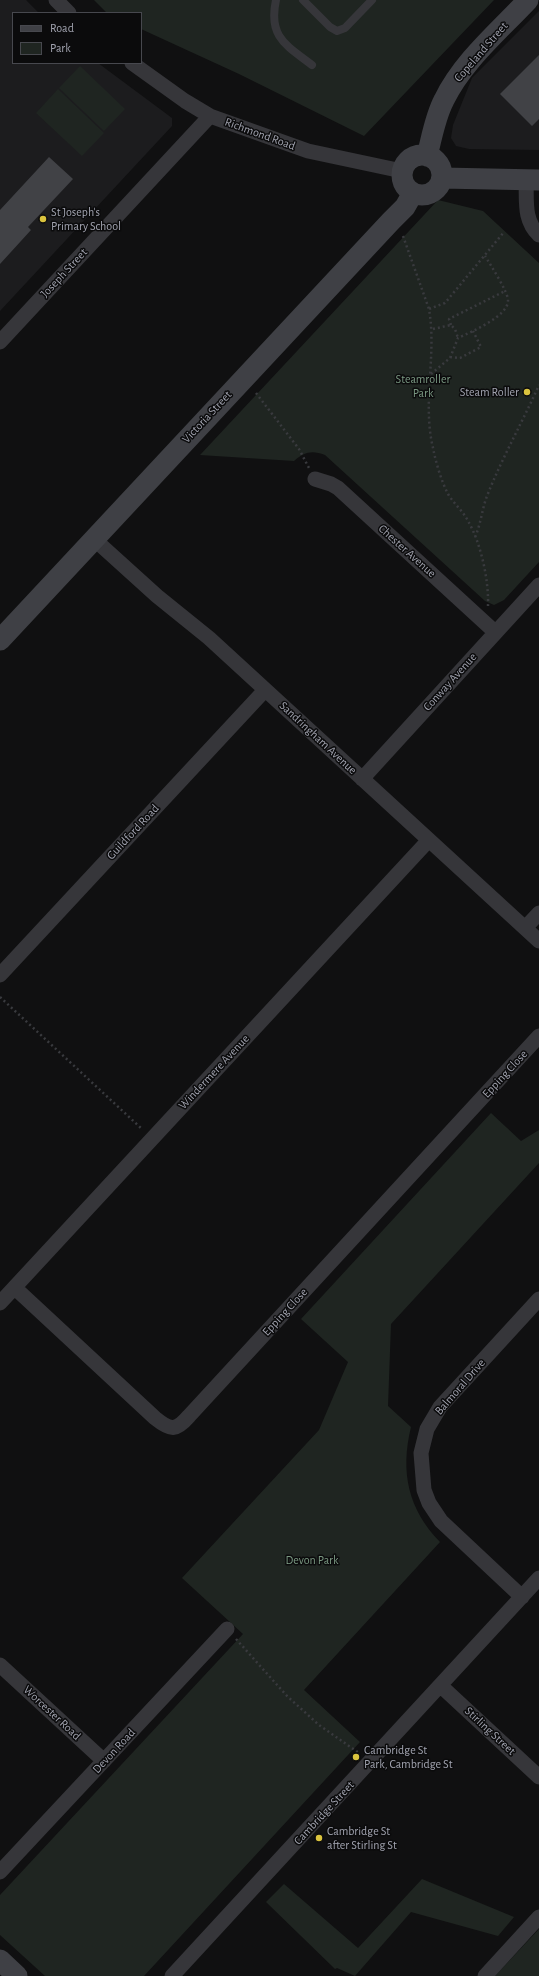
<!DOCTYPE html>
<style>
body{margin:0}
#map{position:relative;width:539px;height:1976px;overflow:hidden;background:#101011;font-family:"Alegreya Sans",sans-serif}
canvas{display:block}
.legend{position:absolute;left:12px;top:12px;width:130px;height:52px;box-sizing:border-box;background:#0b0b0c;border:1px solid #47484e;margin:0;padding:5px 7px;list-style:none;font-size:12px;color:#a2a4b0}
.legend li{display:flex;align-items:center;gap:8px;height:20px}
.legend b{width:20px;border:1px solid #47484e}
</style>
<div id="map">
<canvas width="539" height="1976"></canvas>
<ul class="legend">
<li><b style="height:5px;background:#3f4045"></b>Road</li>
<li><b style="height:11px;background:#1f2521"></b>Park</li>
</ul>
</div>
<script>
const ctx = document.querySelector('canvas').getContext('2d');
ctx.lineJoin = 'round';
function fill(path, color) {
  ctx.fillStyle = color;
  ctx.fill(path, 'evenodd');
}
function stroke(path, color, width, dash) {
  ctx.strokeStyle = color;
  ctx.lineWidth = width;
  ctx.lineCap = dash ? 'butt' : 'round';
  ctx.setLineDash(dash || []);
  ctx.stroke(path);
}
function drawText(font, color, halo, rows, align = 'center') {
  ctx.font = font + ' "Alegreya Sans",sans-serif';
  ctx.lineWidth = 3;
  ctx.setLineDash([]);
  ctx.textBaseline = 'middle';
  ctx.strokeStyle = halo;
  ctx.fillStyle = color;
  for (const [text, x, y, turn = 0] of rows) {
    ctx.save();
    ctx.translate(x, y);
    ctx.rotate((+turn || 0) * Math.PI / 180);
    ctx.textAlign = isNaN(turn) ? turn : align;
    if (halo) ctx.strokeText(text, 0, 0);
    ctx.fillText(text, 0, 0);
    ctx.restore();
  }
}
fill(new Path2D(`
 M0 0H26L39 13H13V63H98L172 118V126L0 311Z
 M539 11V150L469 149 456 146 451 138 453 125 472 78Z`), '#1c1c1e');
fill(new Path2D(`
 M94 0H494L364 136 239 74 141 29V13H107Z
 M80 66 125 109 104 131 59 88Z
 M58 89 104 133 82 156 36 113Z
 M438 200 483 211 539 263V562L504 600 494 605 485 601 325 455C312 450 304 452 294 461L200 455Z
 M491 1113 521 1141 539 1130V1163L391 1324 388 1406 411 1427C400 1472 408 1509 440 1542L304 1690 360 1742 144 1976H45L0 1935V1895L243 1634 182 1578 319 1430 348 1362 301 1319Z
 M422 1879 514 1917 498 1936 411 1912 355 1976 337 1968 335 1969 266 1902 284 1884 358 1948Z
 M539 1929V1976H495Z`), '#1f2521');
fill(new Path2D(`
 M539 55V119L532 126 500 94Z
 M49 157 73 179 28 227 31 230 0 264V210Z`), '#414246');
stroke(new Path2D(`
 M403 236 429 309
 M451 325 449 319 505 291
 M433 329 451 325 455 329 458 338
 M450 357 460 358 481 347 473 331
 M431 374 450 358 458 338C471 332 509 316 508 300 508 292 490 264 485 256
 M256 393 299 449 309 468
 M475 537C481 524 482 509 487 496 502 458 522 423 539 385
 M488 606C489 581 481 543 468 521 463 511 454 504 448 494 441 480 436 463 433 448 422 402 437 355 429 309L445 303 504 232
 M0 997 142 1129
 M236 1639 287 1696 319 1725 359 1753`), '#393a3e', 2.5, [2, 3]);
stroke(new Path2D(`
 M276 0C268 37 286 45 312 65
 M303 0 330 27 337 31 345 28 372 0`), '#36363a', 8);
stroke(new Path2D(`
 M56 0 69 13
 M132 63 185 101 210 116 308 151 402 171
 M526 180C527 200 523 220 539 235
 M0 342 210 116
 M315 479 331 484 338 488 495 632
 M94 539 157 596 209 638 539 941
 M362 779 539 585
 M525 928 539 913
 M0 975 265 690
 M15 1288 155 1418C171 1431 176 1431 189 1416L539 1036
 M0 1303 428 841
 M522 1597 441 1521 429 1503 424 1490 421 1453 427 1429 440 1407 539 1299
 M0 1665 104 1761
 M441 1686 539 1777
 M0 1872 227 1629
 M172 1976 539 1578
 M485 1976 539 1917`), '#36363a', 15);
stroke(new Path2D(`
 M402 175a20 20 0 1 1 40 0a20 20 0 1 1-40 0Z
 M427 156C432 137 435 117 444 100 463 61 499 31 528 0
 M442 178 539 180
 M0 640 391 221 405 207 413 193
 M0 1960 17 1976`), '#3f4045', 21);
for (const [x, y, r, color] of [
 [43,219,4,"#dbc43e"],
 [527,392,4,"#dbc43e"],
 [356,1757,4,"#dbc43e"],
 [319,1838,4,"#dbc43e"]
]) {
  const dot = new Path2D();
  dot.arc(x, y, r, 0, 2 * Math.PI);
  ctx.fillStyle = color;
  ctx.fill(dot);
  stroke(dot, '#0b0b0c', 1.5);
}
drawText('12px', '#a2a4b0', '#0b0b0c', [
 ["Copeland Street",481,52,-49],
 ["Richmond Road",260,134,20],
 ["Joseph Street",64,273,-47],
 ["Victoria Street",207,417,-47],
 ["Chester Avenue",407,551,42],
 ["Conway Avenue",450,682,-48],
 ["Sandringham Avenue",318,738,43],
 ["Guildford Road",133,832,-47],
 ["Windermere Avenue",214,1072,-47],
 ["Epping Close",505,1074,-47],
 ["Epping Close",285,1312,-47],
 ["Balmoral Drive",460,1387,-49],
 ["Worcester Road",52,1713,43],
 ["Stirling Street",490,1731,43],
 ["Devon Road",114,1751,-47],
 ["Cambridge Street",324,1813,-47]
]);
drawText('12px', '#a2a4b0', '#0b0b0c', [
 ["St Joseph's",51,212],
 ["Primary School",51,226],
 ["Steam Roller",519,392,"right"],
 ["Cambridge St",364,1750],
 ["Park, Cambridge St",364,1764],
 ["Cambridge St",327,1831],
 ["after Stirling St",327,1845]
], 'left');
drawText('12px', '#7b9983', '#0b0b0c', [
 ["Steamroller",423,379],
 ["Park",423,393],
 ["Devon Park",312,1560]
]);
</script>
